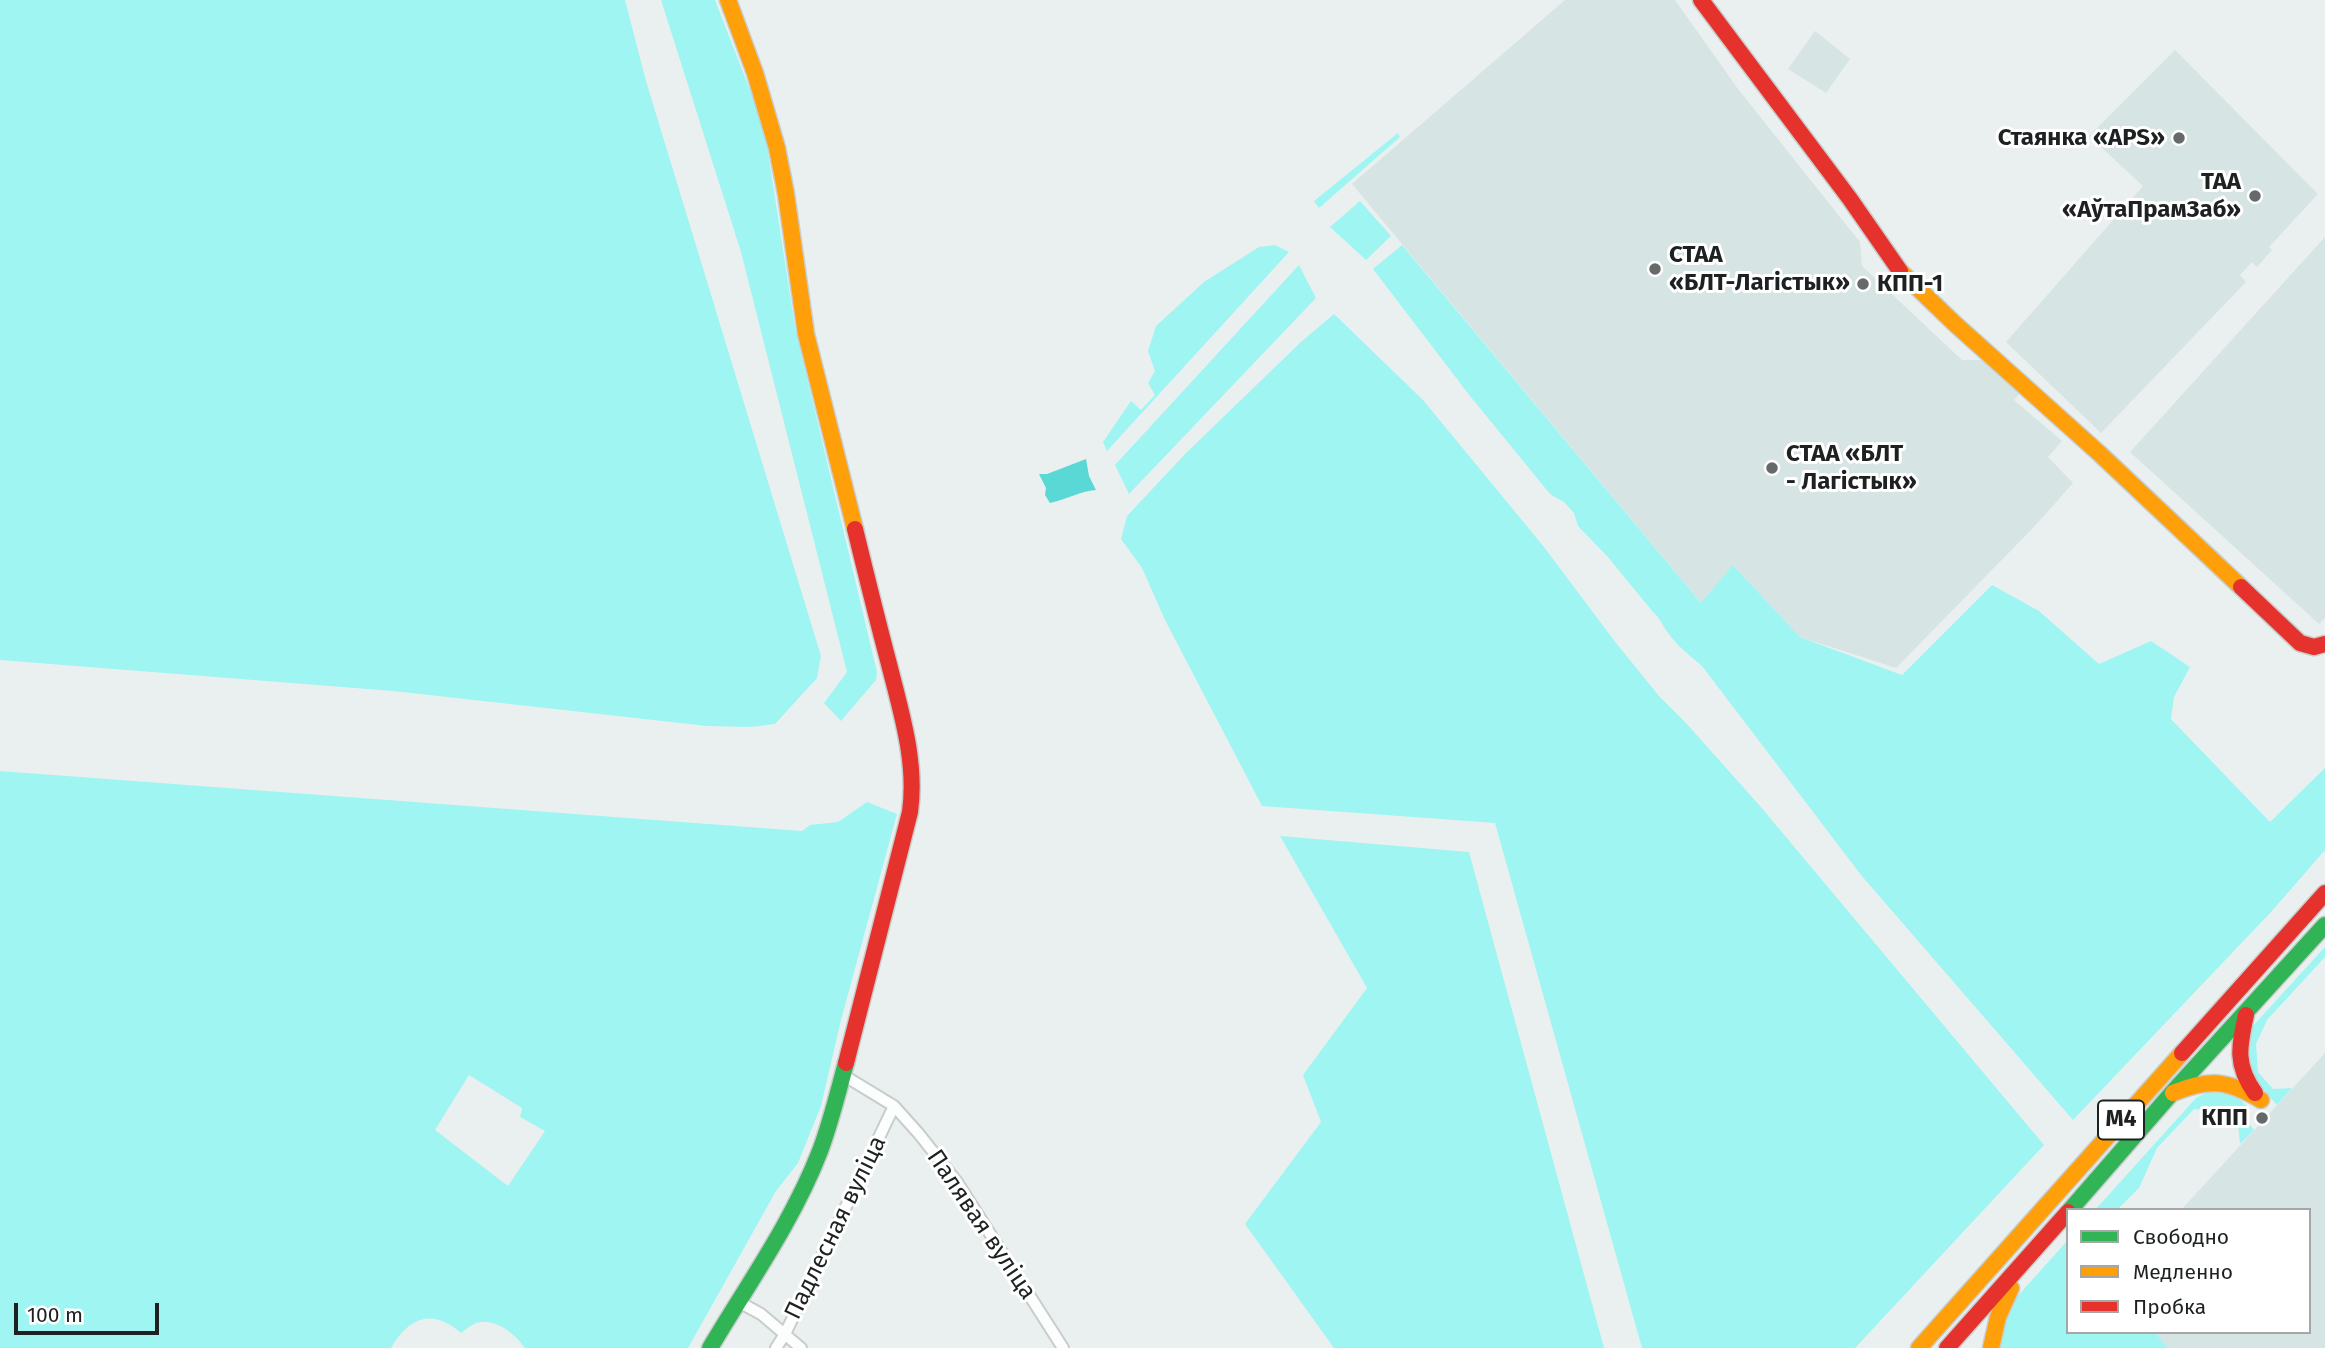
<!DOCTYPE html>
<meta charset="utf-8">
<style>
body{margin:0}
#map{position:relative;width:2325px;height:1348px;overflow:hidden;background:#eaf0f0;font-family:"Fira Sans",sans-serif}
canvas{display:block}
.legend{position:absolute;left:2066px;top:1208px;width:245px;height:126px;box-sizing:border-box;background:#fff;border:2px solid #a5a6a6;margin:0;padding:9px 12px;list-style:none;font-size:21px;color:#1e2121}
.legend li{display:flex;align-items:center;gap:14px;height:35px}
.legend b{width:35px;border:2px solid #a5a6a6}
.scale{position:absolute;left:14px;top:1303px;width:145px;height:32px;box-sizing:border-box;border:4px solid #1e2121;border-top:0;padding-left:9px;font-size:21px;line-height:24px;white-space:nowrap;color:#1e2121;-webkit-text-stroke:5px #fff;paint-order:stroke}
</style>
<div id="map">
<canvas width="2325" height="1348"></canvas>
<ul class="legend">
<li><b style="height:9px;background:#30b455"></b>Свободно</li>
<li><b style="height:9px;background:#ff9f0a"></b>Медленно</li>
<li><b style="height:9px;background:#e5322d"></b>Пробка</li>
</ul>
<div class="scale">100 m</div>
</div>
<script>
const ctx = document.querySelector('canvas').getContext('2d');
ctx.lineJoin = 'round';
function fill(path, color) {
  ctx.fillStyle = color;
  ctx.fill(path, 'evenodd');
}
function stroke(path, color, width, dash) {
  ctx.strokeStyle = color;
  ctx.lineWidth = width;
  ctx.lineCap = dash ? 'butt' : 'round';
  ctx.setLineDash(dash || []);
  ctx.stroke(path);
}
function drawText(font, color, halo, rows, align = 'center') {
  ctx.font = font + ' "Fira Sans",sans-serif';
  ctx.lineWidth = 6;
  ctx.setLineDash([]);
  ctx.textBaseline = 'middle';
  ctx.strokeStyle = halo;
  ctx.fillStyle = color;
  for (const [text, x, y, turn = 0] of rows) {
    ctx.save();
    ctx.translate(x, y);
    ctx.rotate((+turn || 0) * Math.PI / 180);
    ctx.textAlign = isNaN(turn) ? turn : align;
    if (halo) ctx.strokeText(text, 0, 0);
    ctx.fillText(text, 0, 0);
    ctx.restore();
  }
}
fill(new Path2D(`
 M1565 0H1675L1738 89 1860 242 1862 266 1962 360H1989L2022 391 2014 400 2062 441 2048 457 2073 483 2034 527 1896 668 1800 637 1733 565 1702 604 1352 184Z
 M1815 31 1850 59 1826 93 1788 69Z
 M2175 50 2318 194 2269 247 2272 250 2257 267 2252 262 2240 275 2246 282 2101 433 2006 342 2143 186 2089 136Z
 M2325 237V618L2319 624 2130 452Z
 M2325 1053V1348H2168L2155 1332H2309V1210H2181Z`), '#d7e4e4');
fill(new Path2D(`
 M0 0H625L646 81 821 656 817 678 775 724 751 727 707 726 393 691 0 660Z
 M661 0H715L764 126 795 327 877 672 876 680 841 721 824 703 847 672 741 252Z
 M1398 133 1400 137 1319 208 1314 201Z
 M1360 201 1391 236 1366 260 1330 227Z
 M1275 245 1289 252 1107 451 1103 442 1131 401 1141 410 1155 395 1148 383 1155 371 1148 351 1156 326 1204 282 1259 247Z
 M1402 245 1701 603 1733 565 1800 637 1902 675 1992 585 2039 611 2099 664 2151 641 2190 667 2174 697 2171 719 2270 822 2325 768V850L2271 912 2073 1120 1861 875 1702 666C1689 655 1675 644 1666 630 1661 623 1660 618 1653 612L1607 556 1578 526 1574 513 1564 502 1550 494 1470 396 1373 269Z
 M1299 265 1316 298 1129 494 1115 465Z
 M1334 314 1423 400 1544 547 1616 643 1659 696 1686 723 1760 806 2044 1145 1855 1348H1642L1495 823 1262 806 1165 620 1142 568 1121 539 1127 516 1187 452 1301 342Z
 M0 771 802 831 810 825 838 822 867 802 897 814 841 1020 821 1106 798 1163 776 1191 688 1348H525C515 1334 495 1317 476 1323 471 1325 465 1330 461 1333 432 1308 409 1317 391 1348H0ZM469 1075 522 1108 520 1117 545 1131 508 1186 435 1130Z
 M1280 836 1469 852 1604 1348H1334L1245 1224 1321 1122 1303 1075 1367 988Z
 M2325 947V957L2267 1020 2256 1044 2258 1072 2273 1089 2292 1088 2277 1105 2249 1073 2251 1028Z
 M2208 1092 2235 1095 2248 1107 2242 1115 2254 1130 2240 1144 2237 1115 2223 1111 2194 1109 2157 1148 2139 1188 2117 1210H2095L2196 1098Z
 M2068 1240V1332H2155L2168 1348H1996L2015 1299Z`), '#9ff5f2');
fill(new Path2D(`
 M1086 459 1089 476 1096 490C1080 491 1066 500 1050 503L1045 495 1046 488 1039 474H1047Z`), '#5ad8d5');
const street = new Path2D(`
 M843 1075 894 1106 919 1134 957 1182 1063 1348
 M737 1301 761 1314 801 1348
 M776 1348 785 1334 894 1106`);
const fast = new Path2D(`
 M2070 1210 2171 1094 2325 925
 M710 1348C748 1284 793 1221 820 1151 831 1122 838 1092 846 1063`);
const slow = new Path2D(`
 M728 0 755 73 777 148 786 194 806 334 855 529
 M1900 271 1954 323 2100 454 2241 587
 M2173 1093C2209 1078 2227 1080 2261 1100
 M1919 1348 2182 1053
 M1991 1348 1998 1317 2011 1288`);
const jam = new Path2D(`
 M1701 0 1850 199 1900 271
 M2241 587 2300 643 2314 647 2325 644
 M2246 1015C2239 1047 2235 1065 2255 1093
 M2182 1053 2325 893
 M846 1063 910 812C917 762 901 712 889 664 877 619 866 574 855 529
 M1947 1348 2068 1212`);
stroke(street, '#c8cdcc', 14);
stroke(fast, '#c8cdcc', 19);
stroke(slow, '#c8cdcc', 19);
stroke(jam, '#c8cdcc', 19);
stroke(street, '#fcfdfd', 10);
stroke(fast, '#30b455', 16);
stroke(slow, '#ff9f0a', 16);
stroke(jam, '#e5322d', 16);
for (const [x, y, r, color] of [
 [2179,138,7,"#656969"],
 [2255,196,7,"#656969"],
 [1655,269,7,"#656969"],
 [1863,284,7,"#656969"],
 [1772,468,7,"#656969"],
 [2262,1118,7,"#656969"]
]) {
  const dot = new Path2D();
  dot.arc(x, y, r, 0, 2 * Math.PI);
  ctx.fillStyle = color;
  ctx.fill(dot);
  stroke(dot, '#fff', 2.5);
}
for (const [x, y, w] of [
 [2121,1120,46]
]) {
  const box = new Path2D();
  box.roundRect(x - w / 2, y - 19.5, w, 39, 5);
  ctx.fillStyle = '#fff';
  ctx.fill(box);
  stroke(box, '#1e2121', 2);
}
drawText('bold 23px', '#1e2121', null, [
 ["М4",2121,1120]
]);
drawText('bold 24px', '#1e2121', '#fff', [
 ["Стаянка «APS»",2165,138],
 ["ТАА",2241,182],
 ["«АўтаПрамЗаб»",2241,210],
 ["СТАА",1669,255,"left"],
 ["«БЛТ-Лагістык»",1669,283,"left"],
 ["КПП-1",1877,284,"left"],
 ["СТАА «БЛТ",1786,454,"left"],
 ["- Лагістык»",1786,482,"left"],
 ["КПП",2248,1118]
], 'right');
drawText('24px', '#1e2121', '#fff', [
 ["Палявая вуліца",981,1225,56],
 ["Падлесная вуліца",836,1228,-64]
]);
</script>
